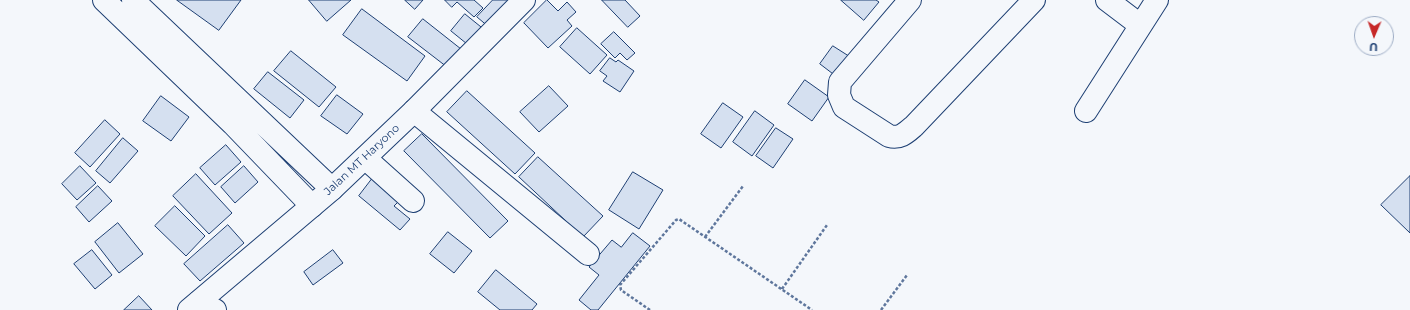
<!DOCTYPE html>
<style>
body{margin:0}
#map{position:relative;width:1410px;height:310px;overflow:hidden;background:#f4f7fb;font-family:Montserrat,sans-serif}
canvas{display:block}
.north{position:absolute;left:1354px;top:16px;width:40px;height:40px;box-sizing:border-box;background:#f4f7fb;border:1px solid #9eadc5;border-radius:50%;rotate:182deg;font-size:11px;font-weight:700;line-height:16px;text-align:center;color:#1d3f73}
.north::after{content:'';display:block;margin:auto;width:14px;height:18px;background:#c62828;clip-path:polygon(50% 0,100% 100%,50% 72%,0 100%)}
</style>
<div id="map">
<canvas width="1410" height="310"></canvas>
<div class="north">U</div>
</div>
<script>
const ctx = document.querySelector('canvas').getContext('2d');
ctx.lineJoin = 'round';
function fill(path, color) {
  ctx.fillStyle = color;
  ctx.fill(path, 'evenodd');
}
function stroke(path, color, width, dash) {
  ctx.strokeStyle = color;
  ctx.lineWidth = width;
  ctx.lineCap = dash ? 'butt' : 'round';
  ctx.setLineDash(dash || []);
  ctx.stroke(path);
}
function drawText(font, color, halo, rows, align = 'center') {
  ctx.font = font + ' Montserrat,sans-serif';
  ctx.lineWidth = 3;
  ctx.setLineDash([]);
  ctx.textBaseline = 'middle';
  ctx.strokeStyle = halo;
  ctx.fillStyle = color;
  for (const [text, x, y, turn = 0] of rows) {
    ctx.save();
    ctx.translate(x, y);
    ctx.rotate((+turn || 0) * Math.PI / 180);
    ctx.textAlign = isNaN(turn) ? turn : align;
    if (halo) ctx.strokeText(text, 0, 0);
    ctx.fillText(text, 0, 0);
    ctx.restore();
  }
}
const building = new Path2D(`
 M177 0H241L219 30Z
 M309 0H351L327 21Z
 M405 0H423L415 9Z
 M445 0H474L483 8 474 17 457 2 452 7Z
 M493 0H515L490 28 477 17Z
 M547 0 558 11 567 2 576 12 567 20 572 26 548 48 524 23Z
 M602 0H625L640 16 628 27Z
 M841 0H876L879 2 864 20Z
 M362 9 425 56 407 81 343 35Z
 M465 14 486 31 472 48 451 31Z
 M423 19 461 49 447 67 408 37Z
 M577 28 607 55 590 74 560 47Z
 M614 32 635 53 627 60 620 53 615 58 601 44Z
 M833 46 855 60 841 80 820 64Z
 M291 51 336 87 319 107 274 71Z
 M610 58 616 62 618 60 634 71 620 92 603 81 607 76 600 71Z
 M268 72 304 100 290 118 254 89Z
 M805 80 829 97 812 121 788 104Z
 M549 86 568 106 539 132 520 112Z
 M467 91 535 153 515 174 447 112Z
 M337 95 363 114 347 134 321 116Z
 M161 96 189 117 171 141 143 121Z
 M723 103 743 117 721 148 701 134Z
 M755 111 774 125 752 156 733 142Z
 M105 120 120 134 90 167 75 153Z
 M776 128 793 139 773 168 756 156Z
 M422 134 508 221 490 238 404 151Z
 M123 138 138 151 110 183 96 171Z
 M226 145 241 162 215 185 200 168Z
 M538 157 603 216 583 237 519 177Z
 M80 166 96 183 77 200 62 184Z
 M244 166 258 182 235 203 221 187Z
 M633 172 663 190 639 229 609 210Z
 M196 174 232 213 209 234 173 196Z
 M1410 176V233L1381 205Z
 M372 179 399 201 394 206 410 219 400 230 359 196Z
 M98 186 112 201 89 222 76 207Z
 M175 206 205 236 186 256 155 226Z
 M118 223 143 254 119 273 95 242Z
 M228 225 244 243 200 281 184 264Z
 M448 232 472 251 454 273 430 254Z
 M633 233 650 246 598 310H591L579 300 599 275 589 267 612 240 621 247Z
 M92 250 112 275 95 289 74 264Z
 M333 250 343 263 313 285 304 272Z
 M496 270 537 304 532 310H500L478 292Z
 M139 296 152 310H124Z`);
fill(building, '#d5e0f0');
stroke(building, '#1d3f73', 1);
const minor = new Path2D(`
 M104 0 233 124 312 206
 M133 0 332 189
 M910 0 840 82 839 95 844 107 889 136C900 139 906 133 914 126L1034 0
 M1107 0 1140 25
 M414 111 588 254
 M1086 111 1157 0
 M365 158 413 201
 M199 302 215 310`);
const major = new Path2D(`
 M189 310 332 189 414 111 524 0`);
stroke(minor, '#1d3f73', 24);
stroke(major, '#1d3f73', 24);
stroke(new Path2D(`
 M705 237 743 186
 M782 289 827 225
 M650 310 621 290 620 285 676 220 679 219 812 310
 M881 310 907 275`), '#5e769c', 2.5, [3, 2]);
stroke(minor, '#f4f7fb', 22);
stroke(major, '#f4f7fb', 22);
drawText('11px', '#1d3f73', '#f4f7fb', [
 ["Jalan MT Haryono",362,160,-43]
]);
</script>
